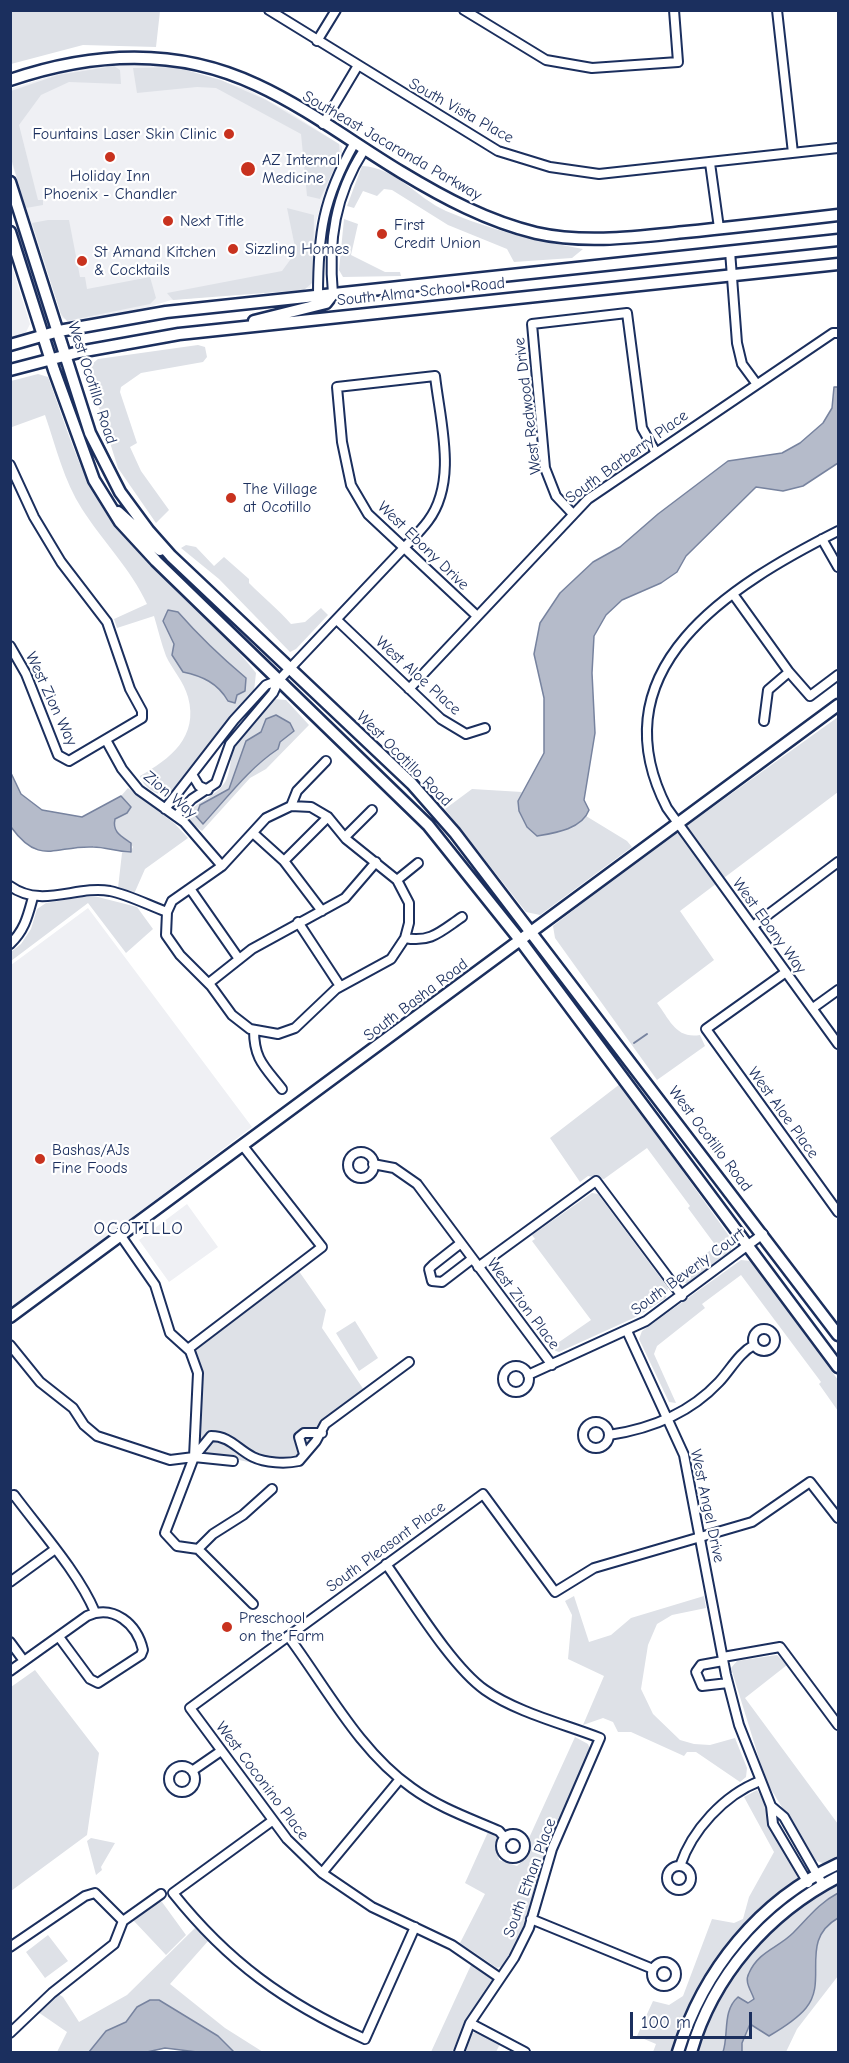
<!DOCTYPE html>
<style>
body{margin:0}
#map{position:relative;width:849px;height:2063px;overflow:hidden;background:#fff;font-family:"Comic Neue",sans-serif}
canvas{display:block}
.frame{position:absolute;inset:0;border:12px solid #1b2f5e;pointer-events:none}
.scale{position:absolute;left:630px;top:2012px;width:122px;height:27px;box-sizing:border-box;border:3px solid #1b2f5e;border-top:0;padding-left:8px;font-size:18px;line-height:21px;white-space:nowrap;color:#1b2f5e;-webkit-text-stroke:4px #fff;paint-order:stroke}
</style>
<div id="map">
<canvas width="849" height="2063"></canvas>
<div class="frame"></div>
<div class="scale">100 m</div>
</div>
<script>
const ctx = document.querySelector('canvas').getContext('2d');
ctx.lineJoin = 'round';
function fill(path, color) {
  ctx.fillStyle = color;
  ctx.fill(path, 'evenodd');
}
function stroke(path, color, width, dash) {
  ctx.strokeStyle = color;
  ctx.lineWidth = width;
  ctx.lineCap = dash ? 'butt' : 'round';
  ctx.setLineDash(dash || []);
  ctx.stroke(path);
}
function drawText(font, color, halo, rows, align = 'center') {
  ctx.font = font + ' "Comic Neue",sans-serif';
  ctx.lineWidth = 4.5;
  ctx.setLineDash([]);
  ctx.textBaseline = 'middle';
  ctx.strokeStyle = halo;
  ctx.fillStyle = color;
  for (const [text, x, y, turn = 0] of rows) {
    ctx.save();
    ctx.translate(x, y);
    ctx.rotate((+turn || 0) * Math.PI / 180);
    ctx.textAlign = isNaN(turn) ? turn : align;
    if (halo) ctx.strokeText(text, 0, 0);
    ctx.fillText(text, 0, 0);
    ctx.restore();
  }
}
fill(new Path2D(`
 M142 65 175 67 247 89 289 112 342 146V156L324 194 316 222 314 278 310 288 171 300 149 307 73 322 62 318 11 161 10 89 67 71 116 65Z
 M10 260 30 324 25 334 11 337Z
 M88 908 252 1127 11 1309V965Z
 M187 1204 218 1247 169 1282 139 1240Z`), '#eff0f4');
fill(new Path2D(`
 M10 11H160L156 47 83 45 11 64Z
 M114 66 120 70 121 84 69 82 41 95 19 125 38 200H43V205L26 208 11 158V91L58 75Z
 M175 67 221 80 266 100 339 144 340 156 320 199 307 196 301 134 216 88 197 87 137 93 133 68Z
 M362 166C395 167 417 198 446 211 493 231 533 240 583 249L572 258 514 262 507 249 448 225 392 190 384 189 377 196 363 191 354 208 347 206Z
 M287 208 314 215 313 282 304 290 173 300 167 293 282 271 296 252Z
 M344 219 358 224 351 255 385 272H400L401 276 343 277 339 270Z
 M48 220H69L80 277H85L87 289 150 277 156 298 150 304 67 321 61 314 32 223Z
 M198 345 205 347 207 357 203 362 141 373 121 387 120 392 137 443 130 447 141 471 169 510 156 523 118 468 88 373 92 364 98 359Z
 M38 374 48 377C66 425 80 478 111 520 153 576 213 617 256 673L254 691 195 762 172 797C158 795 145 790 140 776 170 759 199 737 188 697 184 682 172 669 166 656 161 643 158 629 154 616L117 628 114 619 147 604C131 569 103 542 82 509 64 481 56 447 45 415L12 427 11 430V381Z
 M186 545 196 547 214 566 224 557 249 579V583C263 597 278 609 291 624L305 622 321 608 328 615 296 649 290 652 219 579 181 548Z
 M274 699 286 700 309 725 266 769 250 778 202 831 190 822 189 812C199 800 221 794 227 778 231 768 230 757 235 747 244 729 261 714 274 699Z
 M838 717V792L680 911 714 960 657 1003C670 1020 676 1039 700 1035L705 1046 657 1080 555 938 553 926 621 873Z
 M128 788 175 824 188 838 145 869 134 894 118 888 122 853H130L133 847C127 835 111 836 115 819L127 813V802L121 796Z
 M472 789 522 792 518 801 550 834 573 826 586 816 627 841 632 847 540 915 526 912 445 809Z
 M83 897H98L137 907 153 929 126 953 88 903 11 961V952L21 944 31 929 37 909 46 903Z
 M620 1084 732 1240 731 1251 688 1283H681L675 1277 716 1246 688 1208 690 1206 647 1148 604 1179 588 1176 580 1182 550 1138Z
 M592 1193 598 1194 668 1288 666 1298 638 1316 559 1352 549 1349 591 1320 532 1241 535 1239 532 1235Z
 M741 1260 751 1261 838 1380V1411L819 1384 821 1382 741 1275 702 1304 705 1308 657 1346 654 1354 676 1403 669 1402 639 1339 642 1331Z
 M296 1267 326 1310 322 1328 366 1393 325 1424 299 1461 268 1466 234 1459 193 1456 198 1373 188 1349Z
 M355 1321 378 1358 359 1371 336 1333Z
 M574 1596 589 1642 611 1635 631 1618 704 1596 706 1608 672 1615 657 1624 648 1645 641 1689 653 1714 680 1740 694 1744 710 1745 735 1738 747 1768 746 1777 740 1782 696 1752H687L684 1756 631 1732H618L613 1722 603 1718 583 1725 604 1676 568 1659 572 1615 565 1601Z
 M777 1655 787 1665 745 1698 838 1824V1858L825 1864 814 1860 766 1781 731 1668 737 1661Z
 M35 1670 99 1753 87 1835 11 1891V1687Z
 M575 1737 588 1744 590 1749 541 1866 529 1915 503 1966 497 1968 460 1943 485 1894 465 1883 488 1832 496 1837 499 1860 517 1866C526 1858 533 1851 529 1838Z
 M757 1790 764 1801 771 1826 799 1874 797 1883 735 1938 674 2052H653L656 2044 637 2036 653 2001 669 2005 683 1996 712 1919 734 1923 743 1919 749 1897 774 1852 744 1797Z
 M91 1838 115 1843 101 1867 102 1870 96 1875 87 1841Z
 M838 1882V1976L797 2029 786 2052H696L718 1998 749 1954 775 1925 804 1903Z
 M157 1902H162L186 1935 166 1955 133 1920Z
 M196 1927 209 1940 170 1984 225 2028 263 2052H234L218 2036 159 2000 133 2013 126 2022 106 2031 89 2052H57L67 2032 38 2012 57 1993 63 1997 79 2022 127 1995Z
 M48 1935 68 1961 45 1978 26 1952Z
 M471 1965 494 1979 470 2014 452 2052H431Z
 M476 2032 500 2044 496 2052H465L470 2034Z`), '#dee1e7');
const water = new Path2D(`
 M834 387H838V463L803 486 783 491 756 487 686 556 677 572 661 583 622 600 606 615 594 636 592 673 595 733 584 800 589 810C582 829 555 833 537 836L527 827 519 811 518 801 544 753V698L534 654 540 623 560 593 593 562 620 547 658 514 728 461 782 453 800 443 823 423 832 408Z
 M168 610 178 612C199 636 221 657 246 678L245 691 237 695 235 703 228 701C218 683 202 676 183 672L172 655 174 644 163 621Z
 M276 715 290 723 294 731 280 742 278 749C248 769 227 798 203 824L196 816 200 805 229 789 246 741 261 732 266 719Z
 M10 771 21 794 42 810 82 817 121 796 131 807 127 813 115 819C112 832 121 836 131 843V852C118 852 106 847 93 847 56 845 40 867 11 827Z
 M838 1893V1918C798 1941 829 1981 806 2008 797 2019 781 2029 769 2036L750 2024 742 2043V2052H723C729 2034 722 2011 738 1997L748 2003 754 1999C751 1990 744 1982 749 1973 759 1951 778 1948 793 1933 808 1918 819 1903 838 1893Z
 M150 2000H159L218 2036 234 2052H197L165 2048 147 2052H89L106 2031 126 2022 137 2007Z`);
fill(water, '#b5bbca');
stroke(water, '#77839f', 1.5);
stroke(new Path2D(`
 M634 1043 647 1034`), '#77839f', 2);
const street = new Path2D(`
 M269 10 498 151 550 167 599 174 838 148
 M464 10 546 60 592 68 678 62 674 10
 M777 10 793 153
 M317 41 336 10
 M323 124 357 67
 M710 163 719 228
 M730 251 737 343 742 364 756 383
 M333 294C328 241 335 195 364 150
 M318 296C318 233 323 199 354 144
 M10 465 34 517 61 562 107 622 130 689 142 711V718L69 761 58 755 26 674 10 646
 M572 513 556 496 545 468 532 324 627 313 642 428 655 451
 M838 531C731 585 595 668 667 808L838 1044
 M822 539 838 567
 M733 594 789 672 810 696 838 675
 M338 621 441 719 466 734 485 728
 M409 689 588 499 833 333H838
 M764 721 768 690 789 672
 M106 740 122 769 139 790 184 822 222 866
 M193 776 199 786 208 790
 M291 806 311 807 328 817 346 839 397 880 409 903V923L405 938 391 959 336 989 295 1028 278 1034 250 1029 232 1015 211 986 180 955 166 935 167 912 172 901 222 866 266 818Z
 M291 806 297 791 326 761
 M165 809 234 720 266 685 279 680
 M176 816 192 799 216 783 230 744 273 693 279 680 400 552C409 542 420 532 428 521 458 481 440 421 435 376L337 387 342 442 351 485 368 514 477 616
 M253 833 284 861 322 911
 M345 837 372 810
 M284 861 328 817
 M397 880 418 863
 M10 886C42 909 76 885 110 891 129 895 148 905 167 912
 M191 890 239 959
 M298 922 340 986
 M753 926 838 862
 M405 938C431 943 441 931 462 917
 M10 944C25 930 28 915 33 897
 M786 972 706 1029 838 1212
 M209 983 252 949 345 898 376 862
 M813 1008 838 990
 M254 1030C254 1060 265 1067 282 1089
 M348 1165a13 13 0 1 1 26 0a13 13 0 1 1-26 0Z
 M373 1164 394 1168 417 1184 552 1365
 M121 1236 155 1285 170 1333 190 1351 198 1373 194 1457 165 1533 177 1546 198 1549 253 1604
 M461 1243 433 1265 429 1269 432 1281 442 1282 472 1259
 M478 1267 596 1181 682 1296
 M753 1340a11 11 0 1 1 22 0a11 11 0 1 1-22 0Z
 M627 1331 684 1455 726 1675 739 1725 771 1806 773 1824 808 1883
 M10 1345 40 1382 73 1408 84 1425 97 1436 170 1460 194 1457 233 1461
 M188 1349 322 1247 243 1146
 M503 1379a13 13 0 1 1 26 0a13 13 0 1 1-26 0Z
 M528 1375 646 1321 763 1234
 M583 1435a13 13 0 1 1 26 0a13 13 0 1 1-26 0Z
 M609 1435C650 1429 690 1413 719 1382 731 1369 739 1353 754 1345
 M304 1454 299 1437 304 1433H322
 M194 1457 211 1436C230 1436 237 1449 253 1457 265 1463 286 1464 299 1461L316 1441 325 1424 409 1362
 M10 1496 14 1495C40 1530 78 1572 95 1612
 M198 1549 213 1534 243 1515 272 1489
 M386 1564C411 1599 452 1667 485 1690 516 1712 564 1724 600 1738L552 1849 529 1928 514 1958 470 2023 459 2052
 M10 1582 54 1550
 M288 1636C326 1687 359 1751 412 1788 438 1807 469 1818 499 1831L505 1838
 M10 1642 24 1661
 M723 1657 780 1647 838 1725
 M723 1661 701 1665 696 1672 702 1686 728 1683
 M10 1671 87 1616C114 1604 137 1624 143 1650L141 1655 98 1683 90 1679 59 1637
 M169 1779a13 13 0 1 1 26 0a13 13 0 1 1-26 0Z
 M192 1771 221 1751
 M771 1806 784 1817 823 1885
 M272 1821 173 1893C228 1962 285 2003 365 2039L415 1927
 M501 1846a12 12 0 1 1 24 0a12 12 0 1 1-24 0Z
 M667 1878a12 12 0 1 1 24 0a12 12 0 1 1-24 0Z
 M680 1866C692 1830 724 1795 760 1781
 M322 1873 400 1779
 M531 1919 653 1969
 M123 1921 161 1894
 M10 1947 85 1896 95 1893 123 1921
 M652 1974a12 12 0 1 1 24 0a12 12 0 1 1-24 0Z
 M500 1978 452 1945 372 1907 322 1873 287 1839 190 1708 483 1494 555 1592 594 1568 752 1522 810 1482 838 1518
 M470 2023 525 2052
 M10 2033 52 1993 114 1944 123 1921`);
const secondary = new Path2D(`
 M10 80C92 52 177 47 257 85 307 108 353 143 401 172 444 198 487 221 536 233 585 244 636 237 685 232 736 227 787 221 838 215
 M10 182 90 433 120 492 148 530 171 556 412 784 455 833 838 1335
 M10 232 54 370 94 480 120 522 156 561 428 825 520 940 838 1367
 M254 321 326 303 333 294
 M10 345 59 331 166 312 838 240
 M10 370 79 352 179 334 838 264
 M118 512 160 550
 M10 1317 838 705
 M678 2052C703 1970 760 1900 838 1864
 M691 2052C713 1976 768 1913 838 1877`);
stroke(street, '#1b2f5e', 12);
stroke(secondary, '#1b2f5e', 15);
stroke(street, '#fff', 8);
stroke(secondary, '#fff', 10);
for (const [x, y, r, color] of [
 [229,134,6,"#c8321e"],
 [110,157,6,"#c8321e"],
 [248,169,8,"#c8321e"],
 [168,221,6,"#c8321e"],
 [382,234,6,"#c8321e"],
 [233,249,6,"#c8321e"],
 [82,261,6,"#c8321e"],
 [231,498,6,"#c8321e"],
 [40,1159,6,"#c8321e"],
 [227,1627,6,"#c8321e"]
]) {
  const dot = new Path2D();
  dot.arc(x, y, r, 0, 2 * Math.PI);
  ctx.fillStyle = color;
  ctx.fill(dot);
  stroke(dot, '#fff', 2);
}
drawText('16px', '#1b2f5e', '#fff', [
 ["South Vista Place",461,111,29],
 ["Southeast Jacaranda Parkway",392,146,30],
 ["South Alma School Road",421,292,-6],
 ["West Ocotillo Road",92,383,72],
 ["West Redwood Drive",528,406,-97],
 ["South Barberry Place",627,457,-36],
 ["West Ebony Drive",423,546,44],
 ["West Aloe Place",418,676,42],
 ["West Zion Way",51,699,65],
 ["West Ocotillo Road",404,759,45],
 ["Zion Way",170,795,40],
 ["West Ebony Way",769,926,54],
 ["South Basha Road",416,1000,-37],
 ["West Aloe Place",783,1113,54],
 ["West Ocotillo Road",710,1139,53],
 ["South Beverly Court",688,1272,-36],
 ["West Zion Place",523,1304,53],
 ["West Angel Drive",707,1506,78],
 ["South Pleasant Place",386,1547,-36],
 ["West Coconino Place",262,1781,53],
 ["South Ethan Place",530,1878,-70]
]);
drawText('16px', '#1b2f5e', '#fff', [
 ["Fountains Laser Skin Clinic",217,134,"right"],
 ["AZ Internal",262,160],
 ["Medicine",262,178],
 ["Holiday Inn",110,176,"center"],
 ["Phoenix - Chandler",110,194,"center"],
 ["Next Title",180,221],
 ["First",394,225],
 ["Credit Union",394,243],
 ["Sizzling Homes",245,249],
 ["St Amand Kitchen",94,252],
 ["& Cocktails",94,270],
 ["The Village",243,489],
 ["at Ocotillo",243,507],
 ["Bashas/AJs",52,1150],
 ["Fine Foods",52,1168],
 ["Preschool",239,1618],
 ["on the Farm",239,1636]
], 'left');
ctx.letterSpacing = '1.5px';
drawText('18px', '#1b2f5e', '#fff', [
 ["OCOTILLO",139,1229]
]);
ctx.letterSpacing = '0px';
</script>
